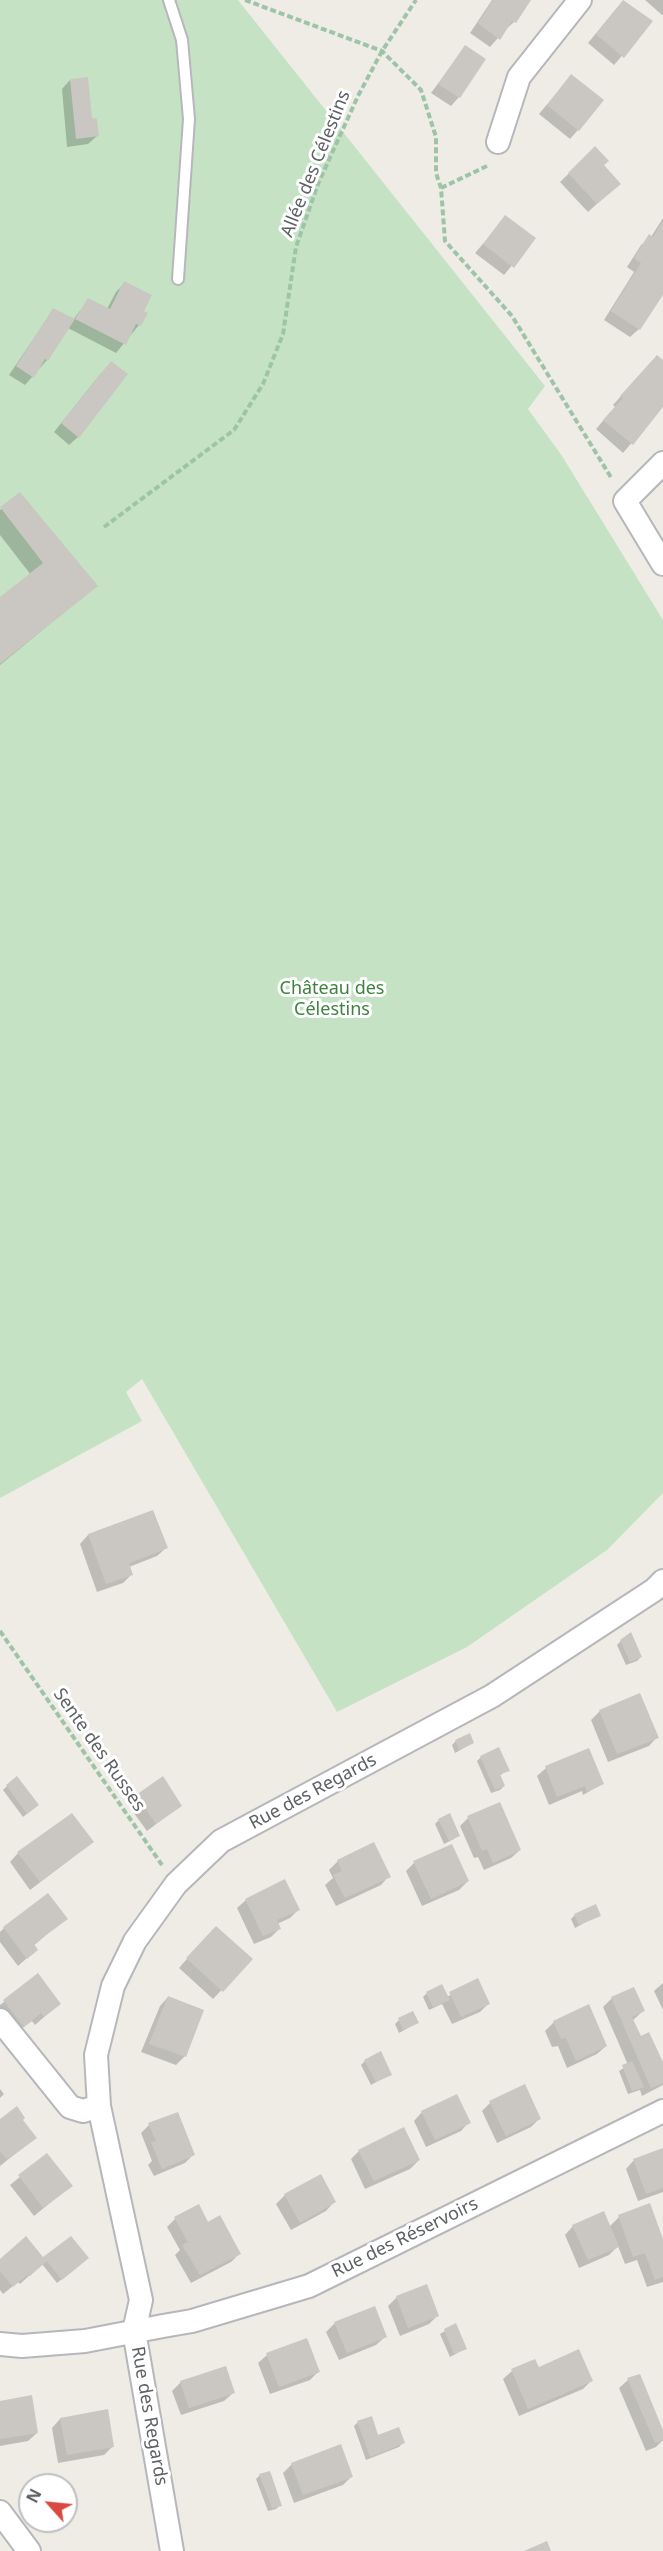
<!DOCTYPE html>
<meta charset="utf-8">
<style>
body{margin:0}
#map{position:relative;width:663px;height:2551px;overflow:hidden;background:#eeece5;font-family:"Noto Sans",sans-serif}
canvas{display:block}
.north{position:absolute;left:18px;top:2473px;width:60px;height:60px;box-sizing:border-box;background:#fff;border:2px solid #bec0c1;border-radius:50%;rotate:297deg;font-size:16px;font-weight:700;line-height:24px;text-align:center;color:#5d6164}
.north::after{content:'';display:block;margin:auto;width:21px;height:27px;background:#d94841;clip-path:polygon(50% 0,100% 100%,50% 72%,0 100%)}
</style>
<div id="map">
<canvas width="663" height="2551"></canvas>
<div class="north">N</div>
</div>
<script>
const ctx = document.querySelector('canvas').getContext('2d');
ctx.lineJoin = 'round';
function fill(path, color) {
  ctx.fillStyle = color;
  ctx.fill(path, 'evenodd');
}
function stroke(path, color, width, dash) {
  ctx.strokeStyle = color;
  ctx.lineWidth = width;
  ctx.lineCap = dash ? 'butt' : 'round';
  ctx.setLineDash(dash || []);
  ctx.stroke(path);
}
function drawText(font, color, halo, rows, align = 'center') {
  ctx.font = font + ' "Noto Sans",sans-serif';
  ctx.lineWidth = 6;
  ctx.setLineDash([]);
  ctx.textBaseline = 'middle';
  ctx.strokeStyle = halo;
  ctx.fillStyle = color;
  for (const [text, x, y, turn = 0] of rows) {
    ctx.save();
    ctx.translate(x, y);
    ctx.rotate((+turn || 0) * Math.PI / 180);
    ctx.textAlign = isNaN(turn) ? turn : align;
    if (halo) ctx.strokeText(text, 0, 0);
    ctx.fillText(text, 0, 0);
    ctx.restore();
  }
}
fill(new Path2D(`
 M0 0H238L545 386 528 409 562 456 663 620V1493L607 1550 467 1647 337 1712 142 1379 126 1392 142 1421 0 1498Z`), '#c5e3c4');
fill(new Path2D(`
 M492 0H529L514 22 505 30 490 47 470 33Z
 M645 0H663V14L662 15Z
 M616 9 651 22 614 65 588 43Z
 M465 47 459 97 451 106 431 93Z
 M571 76 578 130 570 139 539 114Z
 M70 80 97 136 88 144 67 147 62 89Z
 M595 148 610 192 588 212 560 182Z
 M506 217 534 239 504 275 475 253Z
 M663 218V292L639 329 630 337 604 320 634 272 627 267 641 245 651 237Z
 M125 283 142 312 139 325 116 353 68 328 47 360 25 385 9 375 53 310 73 320 88 300 107 309 116 292Z
 M663 362V406L623 453 596 429 615 407 613 405 649 365Z
 M102 372 78 437 69 445 54 432Z
 M20 494 96 586 0 665V599L31 575 0 535V510Z
 M152 1512 166 1548 157 1556 129 1567 132 1574 123 1583 97 1592 80 1544 88 1535Z
 M621 1641 641 1657 637 1661 626 1665 617 1645Z
 M600 1711 657 1737 649 1746 608 1762 591 1720Z
 M456 1741 473 1743 455 1753 452 1745Z
 M588 1750 602 1784 583 1795 582 1791 549 1805 537 1776 546 1768Z
 M481 1757 508 1770 499 1776 504 1786 500 1790 491 1793 477 1761Z
 M162 1778 180 1806 147 1831 128 1805Z
 M7 1786 33 1809 23 1817 3 1790Z
 M468 1818 520 1850 511 1858 484 1870 478 1857 474 1858 460 1826Z
 M439 1820 458 1835 454 1839 444 1844 435 1824Z
 M18 1853 72 1858 30 1890 10 1862Z
 M338 1861 389 1876 381 1885 336 1906 325 1885 333 1878 329 1870Z
 M414 1863 468 1881 459 1890 422 1906 406 1871Z
 M246 1900 299 1909 290 1918 277 1924 280 1928 271 1937 254 1944 237 1908Z
 M575 1915H599L575 1928 571 1919Z
 M4 1928 45 1936 33 1946 27 1958 18 1966 0 1942V1932Z
 M207 1936 251 1959 213 1999 179 1968Z
 M38 1976 59 2004 35 2025 32 2021 14 2034 0 2016V2005Z
 M477 1980 489 2003 480 2012 452 2024 442 2004 429 2010 423 1997 427 1993 447 1997Z
 M663 1983V2010L654 1991Z
 M168 1997 202 2011 184 2057 176 2065 141 2052 160 2006Z
 M612 1998 643 2011 632 2021 641 2038 663 2066V2085L642 2096 640 2090 628 2094 619 2071 628 2065 603 2007Z
 M399 2020 417 2023 399 2033 395 2024Z
 M554 2022 606 2046 597 2054 567 2068 558 2046 552 2047 545 2031Z
 M365 2061 391 2074 371 2085 361 2065Z
 M0 2089 4 2094 0 2098Z
 M490 2103 540 2118 531 2127 497 2143 482 2111Z
 M422 2112 469 2122 461 2131 426 2147 414 2121Z
 M21 2120 35 2138 0 2166V2121Z
 M149 2125 193 2155 185 2163 154 2176 148 2165 152 2161 141 2133Z
 M663 2150V2192L638 2201 626 2169 634 2160Z
 M359 2151 419 2160 410 2169 365 2189 351 2159Z
 M47 2155 71 2186 34 2216 10 2185Z
 M320 2176 334 2202 326 2211 291 2230 276 2204 285 2195Z
 M619 2217 663 2243V2282L647 2287 637 2260 625 2264 618 2246 609 2255 579 2268 565 2235 573 2226 609 2227Z
 M175 2219 207 2224 240 2253 231 2262 191 2283 175 2255 180 2250 167 2227Z
 M43 2259 83 2262 57 2283 42 2264 20 2284 18 2282 3 2294 0 2290V2261Z
 M397 2297 438 2315 429 2324 400 2336 388 2306Z
 M335 2323 385 2337 376 2345 339 2360 326 2332Z
 M455 2325 465 2349 450 2357 440 2334Z
 M267 2355 318 2372 310 2380 270 2394 258 2363Z
 M535 2361 538 2368 591 2381 583 2389 519 2416 503 2379 512 2371Z
 M640 2375 663 2434V2440L656 2447 646 2451 619 2388 628 2380Z
 M181 2382 233 2393 224 2401 181 2415 172 2391Z
 M0 2403 37 2433 28 2441 0 2446Z
 M60 2419 113 2446 104 2455 58 2463 52 2428Z
 M358 2422 377 2437 403 2443 399 2447 366 2460 354 2426Z
 M292 2464 351 2477 343 2485 294 2503 283 2473Z
 M260 2475 280 2505 276 2509 268 2511 256 2479Z`), '#0003');
fill(new Path2D(`
 M493 0H531L516 23 512 21 500 40 478 23Z
 M623 0 653 21 624 58 596 34Z
 M465 45 486 59 460 98 438 84Z
 M571 74 604 100 579 131 547 105Z
 M88 77 92 118 97 119 99 136 76 139 70 79Z
 M595 146 609 161 604 165 621 184 597 204 568 173Z
 M505 215 536 238 514 268 483 244Z
 M663 221V295L640 330 611 311 641 263 634 258 649 234 653 237Z
 M124 281 152 295 144 311 148 313 141 326 136 324 126 345 75 319 88 298 110 309Z
 M53 308 75 319 48 361 45 359 34 378 16 366Z
 M657 355 663 360V407L633 445 603 420 623 398 620 396Z
 M111 361 128 374 79 438 61 423Z
 M20 492 98 586 0 664V597L43 563 0 507Z
 M153 1510 168 1548 129 1563 133 1575 106 1584 88 1534Z
 M631 1632 642 1657 630 1662 620 1640Z
 M640 1693 659 1738 617 1754 599 1710Z
 M470 1733 474 1743 459 1750 455 1740Z
 M499 1747 510 1771 500 1774 505 1786 495 1790 480 1756Z
 M589 1748 604 1784 587 1792 585 1786 557 1797 545 1766Z
 M17 1776 39 1805 27 1814 6 1785Z
 M163 1776 182 1806 156 1824 136 1795Z
 M500 1802 521 1850 493 1863 487 1849 482 1851 467 1816Z
 M72 1813 94 1842 40 1882 17 1852Z
 M450 1813 460 1836 449 1841 438 1819Z
 M374 1842 391 1877 345 1898 333 1875 342 1871 337 1860Z
 M452 1844 469 1881 431 1899 413 1861Z
 M285 1879 300 1910 277 1920 281 1929 263 1936 245 1899Z
 M48 1893 68 1919 34 1944 38 1950 27 1959 3 1927Z
 M596 1904 601 1916 579 1925 574 1914Z
 M216 1926 253 1959 223 1992 186 1958Z
 M38 1973 61 2004 44 2017 41 2013 24 2027 3 2000Z
 M478 1978 490 2004 461 2017 449 1992Z
 M442 1984 450 2000 433 2007 426 1992Z
 M634 1987 645 2011 632 2017 641 2036 649 2032 663 2062V2083L651 2088 611 1997Z
 M168 1996 204 2010 186 2057 149 2044Z
 M589 2004 607 2046 576 2061 566 2038 561 2039 553 2021Z
 M413 2011 419 2023 403 2030 398 2018Z
 M381 2051 392 2075 376 2082 364 2060Z
 M632 2061 644 2087 632 2091 622 2065Z
 M525 2084 541 2119 506 2136 489 2101Z
 M457 2094 471 2123 435 2140 421 2111Z
 M17 2106 25 2118 23 2120 37 2138 7 2160 0 2151V2119Z
 M178 2112 195 2155 162 2169 151 2142 156 2141 148 2123Z
 M404 2127 420 2160 374 2181 358 2150Z
 M663 2148V2188L646 2194 633 2159Z
 M47 2153 73 2186 43 2208 18 2175Z
 M321 2174 336 2202 300 2223 284 2194Z
 M650 2203 663 2239V2277L655 2280 645 2253 633 2257 618 2215Z
 M199 2204 208 2222 220 2215 241 2254 200 2275 182 2245 188 2242 174 2217Z
 M604 2211 619 2247 588 2260 572 2225Z
 M26 2236 43 2257 71 2236 89 2258 62 2280 47 2261 30 2276 27 2275 13 2287 0 2271V2259Z
 M427 2284 439 2316 408 2328 396 2296Z
 M375 2306 387 2337 347 2353 334 2322Z
 M456 2323 467 2349 454 2354 444 2329Z
 M307 2338 320 2372 279 2387 266 2353Z
 M579 2349 593 2381 528 2409 511 2369 535 2359 539 2367Z
 M226 2366 235 2393 189 2408 180 2381Z
 M640 2374 663 2430V2440L655 2443 627 2378Z
 M32 2395 38 2433 0 2439V2401Z
 M108 2409 114 2447 67 2455 60 2418Z
 M372 2416 378 2435 399 2427 405 2443 370 2457 357 2421Z
 M341 2444 353 2477 303 2495 291 2463Z
 M270 2471 282 2506 272 2508 259 2474Z
 M547 2541 551 2551H524Z`), '#cac7c2');
const lane = new Path2D(`
 M169 0 182 40 189 119 178 279`);
const street = new Path2D(`
 M498 142 519 77 580 0
 M663 463 625 501 663 564
 M0 2020 70 2107 83 2111 99 2106
 M0 2344 22 2346 85 2341 163 2326 192 2321 309 2286 663 2111
 M0 2512 29 2551
 M172 2551 134 2331 141 2300 99 2106 96 2055 113 1986 135 1941 176 1884 221 1841 492 1696 654 1590 663 1581`);
stroke(lane, '#b6b7bb', 14);
stroke(street, '#b6b7bb', 26);
stroke(new Path2D(`
 M245 0 382 51 421 90 436 137V173L441 188 445 241 512 316 612 479
 M441 188 489 165
 M104 527 234 430 263 384 283 334 296 247 318 184 358 96 382 51 416 0
 M0 1631 162 1865`), '#9ec4a8', 4, [6, 3]);
stroke(lane, '#fff', 10);
stroke(street, '#fff', 22);
drawText('18px', '#5d6164', '#fff', [
 ["Allée des Célestins",316,164,-68],
 ["Sente des Russes",99,1750,55],
 ["Rue des Regards",313,1792,-28],
 ["Rue des Réservoirs",405,2238,-26],
 ["Rue des Regards",149,2416,80]
]);
drawText('18px', '#3e823f', '#fff', [
 ["Château des",332,989],
 ["Célestins",332,1010]
]);
</script>
